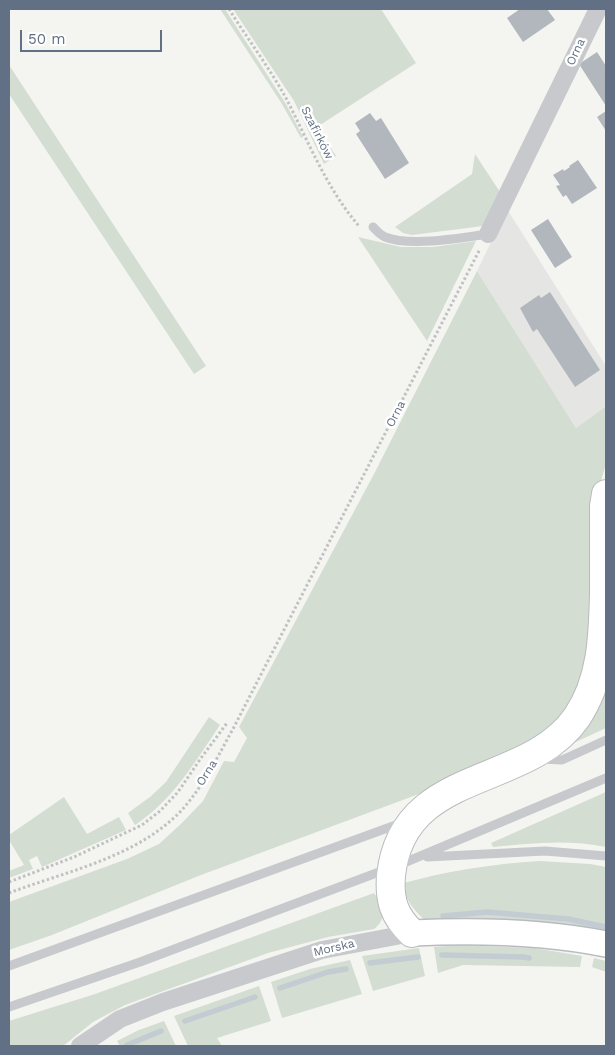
<!DOCTYPE html>
<meta charset="utf-8">
<style>
body{margin:0}
#map{position:relative;width:615px;height:1055px;overflow:hidden;background:#f4f5f0;font-family:"Work Sans",sans-serif}
canvas{display:block}
.frame{position:absolute;inset:0;border:10px solid #617084;pointer-events:none}
.scale{position:absolute;left:20px;top:30px;width:142px;height:22px;box-sizing:border-box;border:2px solid #617084;border-top:0;padding-left:6px;font-size:15px;line-height:18px;white-space:nowrap;color:#617084;-webkit-text-stroke:4px #fff;paint-order:stroke}
</style>
<div id="map">
<canvas width="615" height="1055"></canvas>
<div class="frame"></div>
<div class="scale">50 m</div>
</div>
<script>
const ctx = document.querySelector('canvas').getContext('2d');
ctx.lineJoin = 'round';
function fill(path, color) {
  ctx.fillStyle = color;
  ctx.fill(path, 'evenodd');
}
function stroke(path, color, width, dash) {
  ctx.strokeStyle = color;
  ctx.lineWidth = width;
  ctx.lineCap = dash ? 'butt' : 'round';
  ctx.setLineDash(dash || []);
  ctx.stroke(path);
}
function drawText(font, color, halo, rows, align = 'center') {
  ctx.font = font + ' "Work Sans",sans-serif';
  ctx.lineWidth = 5;
  ctx.setLineDash([]);
  ctx.textBaseline = 'middle';
  ctx.strokeStyle = halo;
  ctx.fillStyle = color;
  for (const [text, x, y, turn = 0] of rows) {
    ctx.save();
    ctx.translate(x, y);
    ctx.rotate((+turn || 0) * Math.PI / 180);
    ctx.textAlign = isNaN(turn) ? turn : align;
    if (halo) ctx.strokeText(text, 0, 0);
    ctx.fillText(text, 0, 0);
    ctx.restore();
  }
}
fill(new Path2D(`
 M507 209 606 366V406L576 428 477 271Z`), '#e5e6e4');
fill(new Path2D(`
 M220 9H225L286 104 303 137 301 138 282 104Z
 M233 9H381L416 63 317 127 336 156 324 164 294 101Z
 M9 65 206 366 194 374 9 94Z
 M475 154 500 192 483 226 412 235 403 233 395 227 472 174Z
 M358 237 401 247H433L476 241 427 341Z
 M477 271 576 428 606 406V464L596 497 591 619 587 661 579 690 568 708 535 741 427 791 201 875 52 935 9 950V902L127 859 159 844 182 823 203 801 224 761 234 762 247 738 239 727 375 472Z
 M606 681V728L565 747Z
 M209 717 220 725C195 762 173 800 135 825L128 813 150 797 166 782Z
 M606 792V847C570 839 530 843 493 847L491 843Z
 M64 797 87 834 119 817 126 830 42 867 37 856 29 860 33 869 9 878V871L24 865 9 840V835Z
 M540 861 590 864 606 867V935L428 923C414 911 407 901 400 884 447 871 491 864 540 861Z
 M374 893C383 905 388 919 374 929L328 937 268 953 125 1005 93 1022 63 1046H9V1021L95 994Z
 M459 945 534 948 582 956 580 967 463 965 438 973 434 947Z
 M419 948 425 976 373 991 362 956Z
 M594 958 606 961V972L592 967Z
 M350 960 362 994 282 1018 271 982 310 969Z
 M259 986 271 1021 217 1038 222 1046H188L174 1016Z
 M164 1021 176 1046H120L117 1041 139 1030Z`), '#d4ddd1');
stroke(new Path2D(`
 M443 916 487 912 568 919 606 927
 M442 955 523 957 529 958
 M370 963 418 957
 M280 988 328 972 346 969
 M185 1021 255 997
 M127 1045 161 1031`), '#c3ccd2', 5.5);
fill(new Path2D(`
 M520 9H547L555 20 523 42 507 18Z
 M597 52 606 66V106L579 64Z
 M606 111V131L597 117Z
 M370 113 376 121 381 118 409 163 385 179 356 134 360 131 355 123Z
 M578 160 597 188 572 204 566 195 563 197 556 186 560 185 553 175 563 169 564 171 570 167 569 166Z
 M548 219 572 257 555 268 531 230Z
 M550 292 600 370 575 387 537 329 533 332 520 308 539 295 541 298Z`), '#b1b7bd');
const secondary = new Path2D(`
 M412 933C477 930 542 931 606 944`);
const highway = new Path2D(`
 M412 933C394 916 389 900 391 876 402 766 527 790 577 717 602 680 603 636 604 593 604 564 604 535 604 506L606 494`);
stroke(secondary, '#b8bcc1', 28);
stroke(highway, '#b8bbbe', 30);
stroke(new Path2D(`
 M229 9C247 38 271 70 287 100 309 143 327 189 359 226
 M9 882 74 857 142 825 160 811 178 792 201 758 227 723
 M9 893C67 871 134 858 179 813 202 789 218 756 234 727L480 249`), '#c0c1c3', 3, [2.5, 2.5]);
stroke(new Path2D(`
 M373 227C377 231 380 235 385 237 410 247 461 238 488 234
 M541 759 562 760 606 740
 M427 857 545 851 606 856
 M399 865 606 778
 M9 966 404 822
 M9 1007 140 962 387 869`), '#c7c9cd', 9);
stroke(new Path2D(`
 M488 234 598 9
 M80 1046 120 1019 163 1002 322 950 412 933`), '#c7c9cd', 18);
stroke(secondary, '#fff', 25);
stroke(highway, '#fff', 28);
drawText('12px', '#617084', '#fff', [
 ["Orna",576,52,-65],
 ["Szafirków",317,133,63],
 ["Orna",396,414,-63],
 ["Orna",207,773,-58],
 ["Morska",334,948,-13]
]);
</script>
